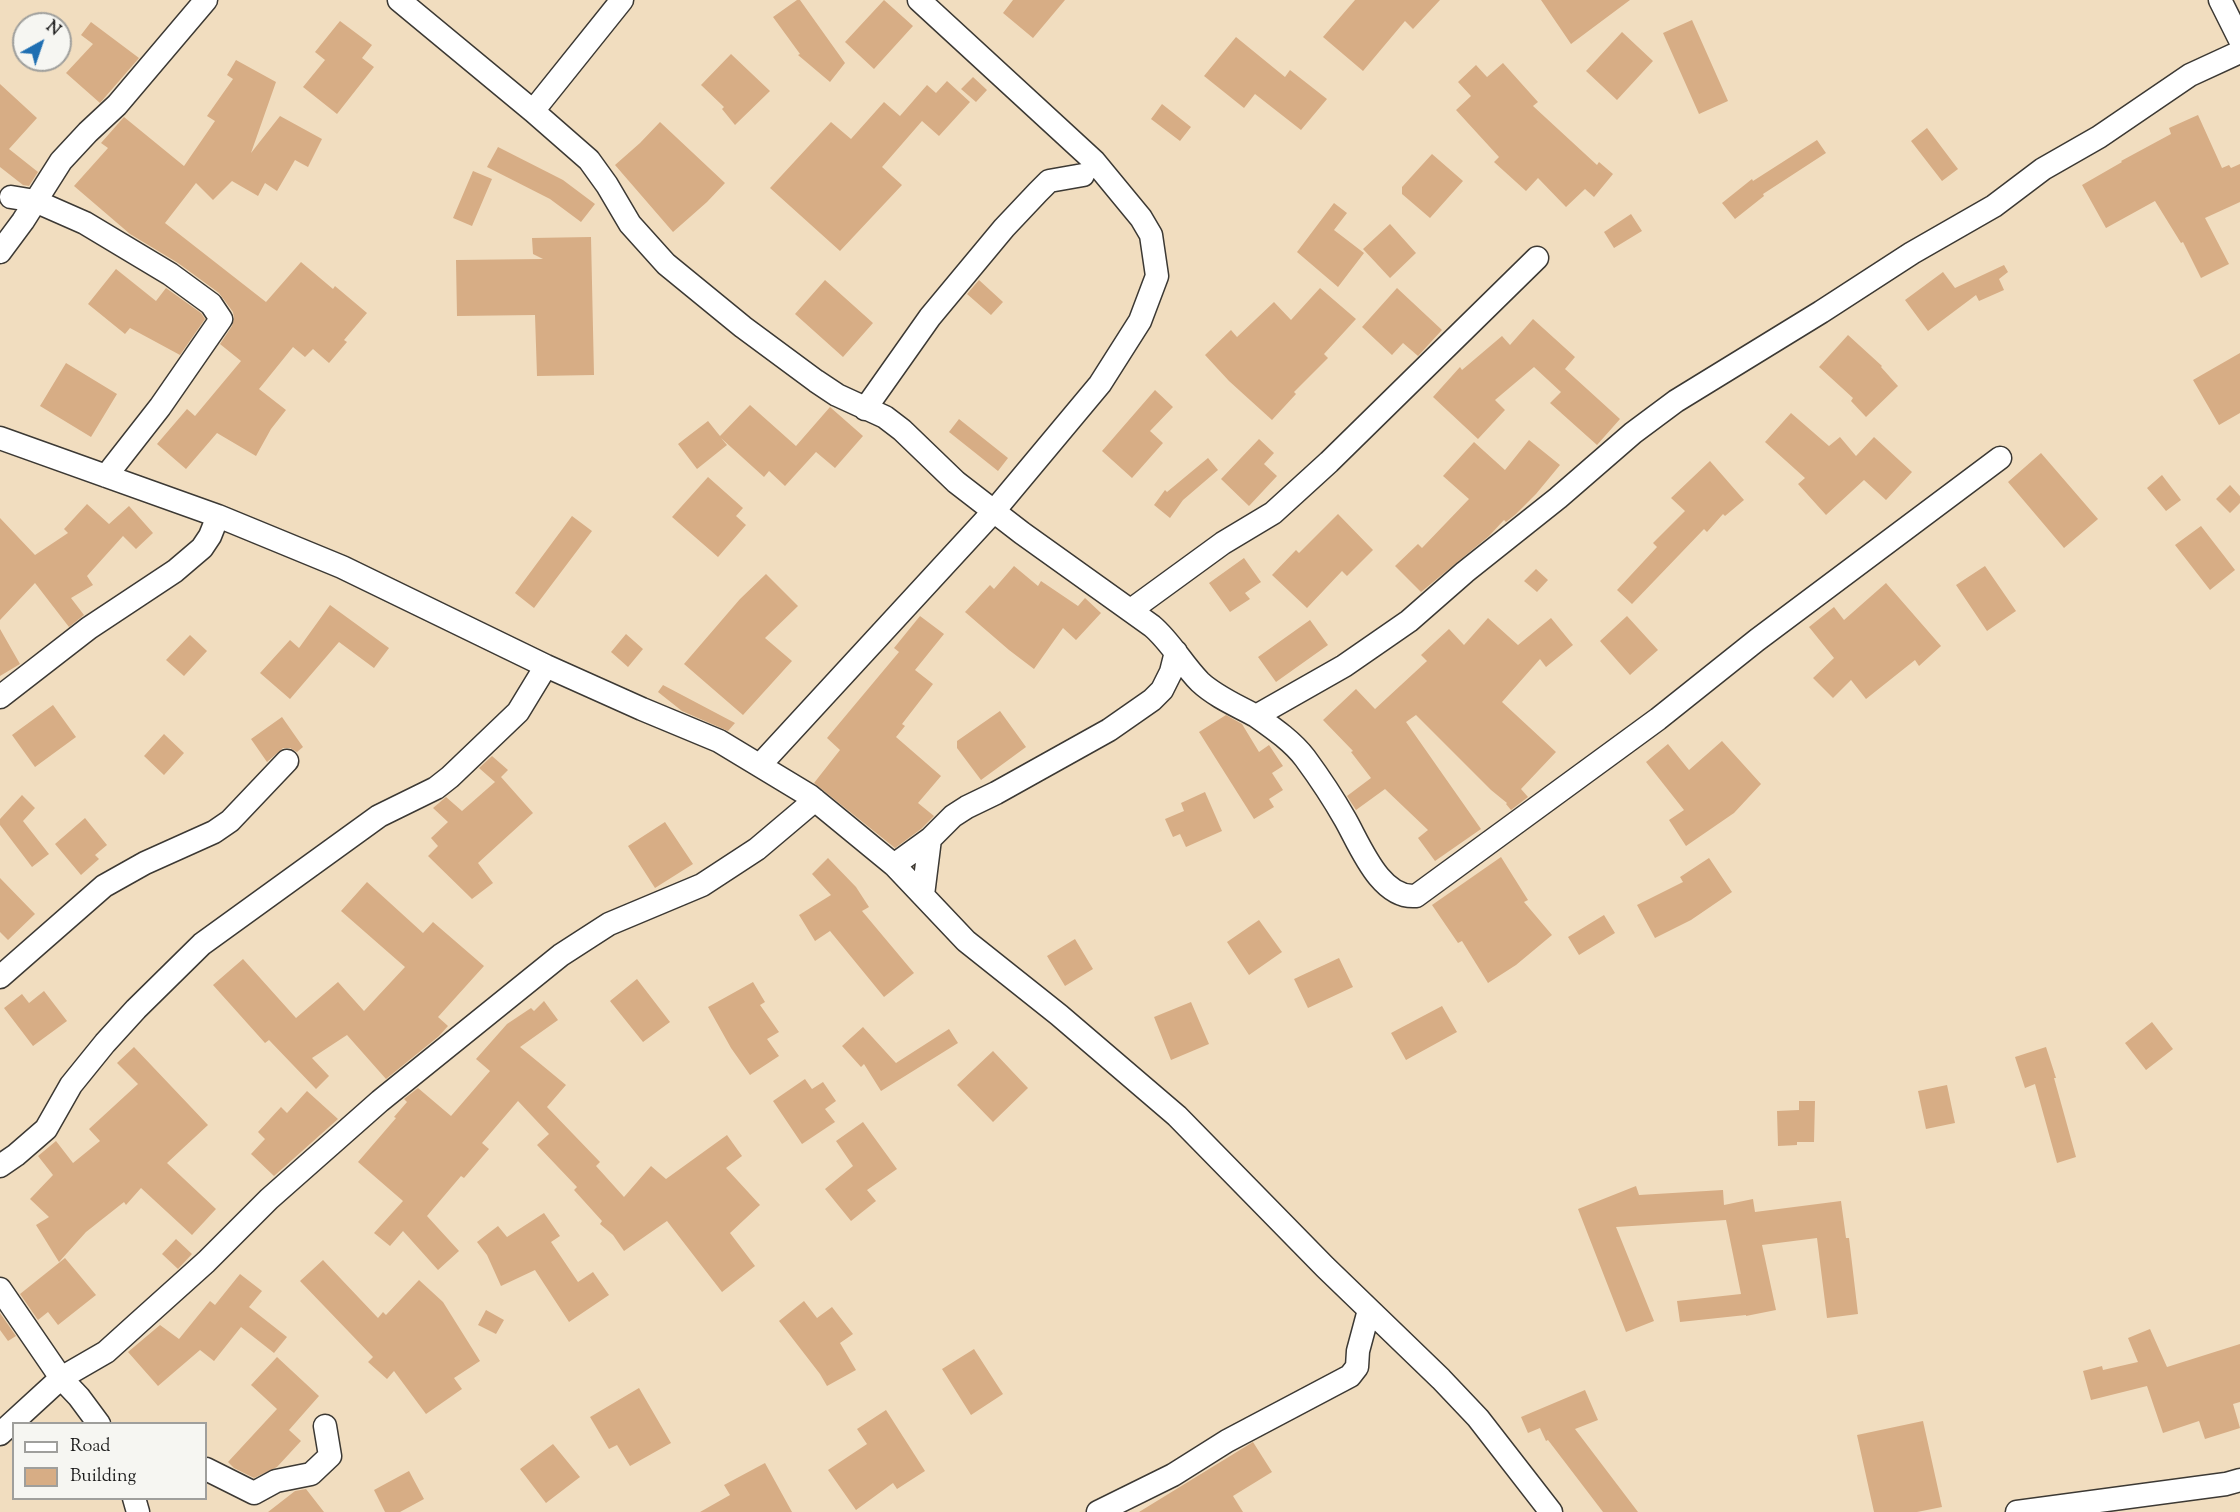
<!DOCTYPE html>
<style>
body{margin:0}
#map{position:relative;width:2240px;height:1512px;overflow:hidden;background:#f1ddbf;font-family:"Sorts Mill Goudy",serif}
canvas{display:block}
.legend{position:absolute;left:12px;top:1422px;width:195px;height:78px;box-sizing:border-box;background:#f6f6f2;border:2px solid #9f9f9c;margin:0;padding:8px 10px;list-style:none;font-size:18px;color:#1c1c1c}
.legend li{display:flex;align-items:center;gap:12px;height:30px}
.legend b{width:30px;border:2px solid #9f9f9c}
.north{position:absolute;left:12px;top:12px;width:60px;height:60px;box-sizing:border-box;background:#f6f6f2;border:2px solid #9f9f9c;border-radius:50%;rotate:40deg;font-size:16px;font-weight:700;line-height:24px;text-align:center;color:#1c1c1c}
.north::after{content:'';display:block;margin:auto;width:21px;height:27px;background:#1f6fb2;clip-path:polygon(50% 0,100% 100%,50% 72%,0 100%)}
</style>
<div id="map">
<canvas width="2240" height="1512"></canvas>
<ul class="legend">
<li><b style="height:8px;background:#fff"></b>Road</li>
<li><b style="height:16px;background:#d7ad85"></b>Building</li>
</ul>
<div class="north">N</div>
</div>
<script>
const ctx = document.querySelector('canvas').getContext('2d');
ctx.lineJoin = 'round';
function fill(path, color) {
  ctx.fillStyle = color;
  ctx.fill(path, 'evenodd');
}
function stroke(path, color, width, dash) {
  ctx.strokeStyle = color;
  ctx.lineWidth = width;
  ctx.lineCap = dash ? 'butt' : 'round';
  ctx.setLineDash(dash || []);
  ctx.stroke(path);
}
fill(new Path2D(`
 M797 0H800L845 63 830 82 798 55 800 54 773 17Z
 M884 0 913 26 874 69 845 42Z
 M1013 0H1065L1033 38 1003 13Z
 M1355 0H1440L1413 29 1405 21 1363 71 1323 37Z
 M1541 0H1630L1571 44Z
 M1692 20 1728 101 1699 114 1663 33Z
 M340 21 372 45 362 58 374 67 337 114 303 87 325 60 315 52Z
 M91 22 139 58 100 103 66 73 93 44 81 35Z
 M1622 32 1653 61 1617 100 1586 71Z
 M1236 37 1285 77 1290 70 1327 99 1301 130 1255 94 1244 108 1204 76Z
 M731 54 770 91 735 125 722 109 724 107 701 85Z
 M236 60 276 82 251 153 280 116 322 139 308 167 295 160 277 191 265 183 258 196 232 181 213 200 196 183 165 223 266 302 301 262 333 289 335 286 367 313 344 340 347 342 329 363 313 349 305 357 293 347 259 389 286 410 271 429 256 456 217 433 186 469 157 444 187 409 195 416 241 361 220 344 232 326 234 318 233 312 219 293 178 263 130 234 74 186 108 148 101 143 124 117 184 166 215 121 207 116 233 79 227 75Z
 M1503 63 1538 102 1533 106 1597 165 1599 162 1613 174 1594 197 1585 189 1566 207 1538 178 1526 191 1494 162 1499 157 1456 110 1471 96 1458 82 1476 65 1487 77Z
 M973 77 987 90 976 102 961 89Z
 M947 81 970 102 939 136 922 121 882 167 902 185 840 251 770 188 831 122 851 139 884 102 900 116 927 85 936 93Z
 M0 84 37 118 9 149 38 172 29 186 23 185 0 167Z
 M1162 104 1191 127 1180 141 1151 119Z
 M2198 115 2222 168 2229 165 2231 168 2240 164V202L2205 218 2229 264 2201 278 2183 242 2181 243 2155 201 2106 228 2082 185 2122 162 2121 161 2171 134 2169 128Z
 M660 122 725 183 707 202 673 232 615 165 640 143Z
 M1927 128 1958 169 1942 181 1911 141Z
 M1817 140 1826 153 1763 194 1764 196 1735 219 1722 203 1752 179 1753 181Z
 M498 147 563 180 595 204 581 222 550 199 487 167Z
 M1432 154 1463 181 1430 218 1402 194V187Z
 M473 171 492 179 472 226 453 218Z
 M1334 203 1347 213 1334 230 1364 253 1338 287 1297 252Z
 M1631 214 1642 231 1614 248 1604 232Z
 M1390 224 1416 253 1390 278 1363 249Z
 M591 237 594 375 537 376 535 315 457 316 456 260 543 259 533 254 532 238Z
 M2004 265 2008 272 1999 279 2004 290 1979 301 1976 295 1928 331 1905 300 1943 272 1955 288Z
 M116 269 156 301 166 288 201 313 205 319 180 355 130 328 125 334 88 304Z
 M825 280 873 323 843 357 795 314Z
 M979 280 1003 302 991 315 967 294Z
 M1320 288 1356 319 1324 354 1328 358 1294 392 1296 394 1272 420 1229 381 1205 355 1231 330 1237 337 1274 302 1291 320Z
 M1397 288 1442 330 1418 356 1403 343 1392 355 1362 327Z
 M1533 319 1575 357 1565 369 1620 419 1597 445 1550 403 1561 392 1534 367 1495 400 1505 410 1478 439 1433 397 1460 367 1462 370 1502 336 1510 345Z
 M1848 335 1882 366 1881 367 1898 386 1866 417 1851 401 1853 398 1819 367Z
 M2240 353V413L2219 425 2193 380Z
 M66 363 117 394 91 437 40 406Z
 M1155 390 1173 407 1150 431 1163 443 1132 478 1102 451Z
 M750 405 796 446 830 407 863 436 835 468 816 452 785 486 769 471 764 477 721 438 727 445 697 469 678 444 708 421 720 436Z
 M1791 413 1829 446 1840 437 1856 456 1874 437 1912 472 1886 500 1864 480 1826 515 1798 484 1805 478 1765 442Z
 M959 419 1008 458 998 471 949 432Z
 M1259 439 1274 453 1264 464 1277 476 1249 506 1221 479Z
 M1529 440 1560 465 1536 494 1516 514 1506 522 1504 520 1489 536 1421 592 1395 566 1418 544 1422 548 1469 499 1443 476 1474 442 1505 470Z
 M2041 453 2098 519 2064 548 2008 482Z
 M1208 458 1218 470 1183 500 1170 518 1154 505 1165 490 1167 492Z
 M1710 461 1744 500 1725 516 1723 514 1707 532 1704 529 1632 604 1617 590 1657 547 1653 543 1685 511 1671 498Z
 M2162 475 2181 500 2166 511 2147 488Z
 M708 477 743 508 736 516 746 525 718 557 672 517Z
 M2230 485 2240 496V503L2230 513 2216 499Z
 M87 504 109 524 129 506 153 533 136 549 123 536 87 576 93 585 71 598 84 615 69 627 35 583 0 620V518L35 555 68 533 64 529Z
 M1338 514 1373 550 1347 576 1342 571 1307 608 1272 575 1296 550 1299 553Z
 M572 516 592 531 534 608 515 593Z
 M2201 526 2235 570 2210 590 2175 545Z
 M1244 558 1261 582 1245 593 1250 599 1230 612 1209 583Z
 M1014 566 1038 586 1041 581 1078 606 1085 598 1101 613 1076 640 1063 628 1034 669 1009 650 965 612 990 585 994 589Z
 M1985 566 2016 611 1987 631 1956 585Z
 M1536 569 1548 580 1537 592 1524 581Z
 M766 574 798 606 765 638 792 661 743 715 684 664 740 599Z
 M1886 583 1941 646 1919 666 1915 660 1866 699 1851 680 1833 698 1813 678 1834 658 1809 627 1834 607 1844 620Z
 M330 605 389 648 374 668 339 642 290 699 260 673 290 640 299 648Z
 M920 616 944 634 915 670 933 684 902 724 905 726 896 737 941 776 918 803 934 816 921 829 895 848 814 783 840 750 827 738 899 652 894 648Z
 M1627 616 1658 650 1630 675 1600 641Z
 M1488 618 1518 645 1551 618 1573 645 1546 667 1540 659 1502 702 1556 752 1521 789 1528 797 1511 810 1506 804 1507 803 1491 790 1416 715 1406 722 1481 829 1435 861 1418 838 1428 830 1385 789 1356 810 1347 796 1371 778 1351 752 1353 751 1323 720 1356 689 1375 709 1427 661 1421 655 1449 629 1464 645Z
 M1310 620 1328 645 1276 682 1258 657Z
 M0 629 20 664 0 676Z
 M626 634 643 649 628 667 611 652Z
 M190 635 207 651 184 676 166 660Z
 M663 685 735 723 728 731 682 711 658 692Z
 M53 705 76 737 35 767 12 735Z
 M1000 711 1026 747 981 780 957 748V741Z
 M1226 715 1242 724 1259 752 1269 745 1283 766 1272 773 1283 790 1269 799 1274 807 1254 819 1199 732Z
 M282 717 303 747 297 752 290 748H283L267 762 251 739Z
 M164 734 184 753 164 775 144 756Z
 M1722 741 1761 784 1734 813 1686 846 1669 820 1684 810 1646 762 1668 744 1689 770Z
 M492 756 508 770 501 777 533 813 478 863 493 883 472 899 428 856 438 846 431 838 448 822 433 808 446 797 462 811 495 782 479 768Z
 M1205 792 1222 831 1186 847 1180 834 1173 837 1165 819 1184 811 1181 803Z
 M22 795 35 808 23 821 49 854 32 867 0 825V819Z
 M85 818 107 845 95 855 99 859 81 875 55 844Z
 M665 822 693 864 655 888 628 846Z
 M1501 857 1528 900 1524 902 1552 935 1516 965 1488 983 1462 941 1458 943 1432 905Z
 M828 858 856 887 869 907 862 911 914 973 884 997 830 931 815 941 799 915 831 895 812 874Z
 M1709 858 1732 892 1691 920 1655 938 1637 905 1683 882 1680 877Z
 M0 878 35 914 8 940 0 932Z
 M367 882 423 933 433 922 484 966 438 1017 448 1026 439 1036 386 1079 347 1035 312 1058 329 1076 316 1089 269 1040 265 1043 213 985 243 959 296 1018 338 982 364 1011 405 967 341 911Z
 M1604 915 1615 933 1579 955 1568 937Z
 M1259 920 1282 952 1249 975 1227 942Z
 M1075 939 1093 969 1065 986 1047 956Z
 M1339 958 1353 987 1308 1008 1294 979Z
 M637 979 670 1022 643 1042 610 1001Z
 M753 982 765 1002 760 1005 779 1032 767 1039 779 1056 750 1075 731 1048 708 1007Z
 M44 991 67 1021 33 1046 4 1008 22 994 29 1003Z
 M544 1001 558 1020 520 1047 566 1085 547 1107 600 1162 596 1166 624 1197 651 1166 666 1179 727 1135 742 1156 726 1168 760 1205 730 1233 755 1266 722 1292 667 1221 624 1251 613 1235 600 1224 602 1221 574 1190 577 1187 537 1145 549 1134 518 1101 482 1143 489 1149 464 1178 461 1176 427 1216 459 1251 438 1270 403 1231 390 1246 374 1233 403 1201 358 1162 396 1118 394 1117 407 1102 404 1099 418 1088 451 1116 490 1071 476 1059 507 1024 531 1008 534 1011Z
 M1191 1002 1209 1044 1171 1060 1154 1017Z
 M1442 1006 1457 1032 1406 1060 1391 1033Z
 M2152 1022 2173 1049 2146 1070 2125 1043Z
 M863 1027 896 1063 949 1029 958 1043 881 1091 864 1064 861 1067 842 1046Z
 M134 1047 208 1125 167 1163 216 1209 192 1235 141 1188 126 1205 124 1202 86 1232 59 1262 36 1225 49 1217 30 1199 53 1175 38 1156 56 1141 73 1163 100 1141 89 1129 138 1084 117 1063Z
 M2046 1047 2056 1078H2054L2076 1157 2057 1163 2035 1084 2025 1088 2015 1057Z
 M993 1051 1028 1088 993 1122 957 1085Z
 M805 1079 812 1089 823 1082 836 1101 825 1109 835 1122 802 1144 773 1101Z
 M1947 1085 1955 1123 1926 1129 1918 1091Z
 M307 1091 338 1119 274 1176 251 1154 265 1139 258 1132 281 1107 287 1113Z
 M1799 1101H1815L1814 1142H1797V1145L1778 1146 1777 1111 1799 1110Z
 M863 1122 897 1169 867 1190 876 1201 851 1221 825 1189 853 1166 836 1141Z
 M1636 1186 1639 1195 1723 1190 1724 1205 1753 1199 1755 1212 1841 1201 1846 1238H1849L1858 1314 1827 1318 1817 1238 1762 1245 1776 1310 1746 1316V1315L1680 1322 1677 1301 1741 1294 1726 1220 1616 1227 1654 1321 1626 1332 1578 1209Z
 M544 1213 560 1236 551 1242 578 1282 593 1272 609 1295 569 1322 535 1270 501 1286 487 1255 477 1242 498 1226 507 1237Z
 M176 1239 192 1254 178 1269 162 1254Z
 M65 1258 96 1295 58 1325 48 1312 38 1320 20 1294Z
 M323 1260 378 1318 383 1312 386 1315 419 1280 443 1302 480 1361 454 1378 462 1389 426 1414 394 1371 387 1379 368 1362 373 1357 300 1281Z
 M240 1274 262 1291 249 1307 287 1337 274 1353 241 1327 214 1361 200 1350 158 1386 128 1352 160 1325 179 1339 210 1301 215 1305Z
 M804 1301 817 1318 832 1307 853 1334 840 1343 856 1370 827 1386 820 1374 779 1321Z
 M486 1310 504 1320 496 1334 478 1325Z
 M0 1313 16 1336 8 1341 0 1330Z
 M2150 1329 2167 1367 2240 1344V1402L2233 1404 2240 1428 2205 1439 2199 1421 2163 1433 2147 1386 2091 1400 2083 1371 2102 1366 2103 1370 2138 1362 2128 1338Z
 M974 1349 1003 1394 971 1415 942 1369Z
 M277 1357 319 1396 289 1430 301 1441 277 1467 254 1478 234 1468 228 1462 277 1409 251 1385Z
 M639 1388 671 1443 630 1466 617 1445 609 1449 590 1417Z
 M1585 1390 1598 1420 1575 1429 1638 1512H1603L1548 1440 1546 1441 1540 1428 1528 1433 1521 1417Z
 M886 1410 925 1471 897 1489 893 1483 856 1510 828 1470 867 1444 857 1429Z
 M1923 1421 1942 1507 1917 1512H1874L1857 1435Z
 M1253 1442 1272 1472 1233 1496 1243 1512H1139Z
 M553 1444 580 1477 546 1503 520 1469Z
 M765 1463 792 1512H700L730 1495 724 1485Z
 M409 1471 424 1499 400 1512H385L374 1490Z
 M306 1489 324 1512H268L295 1491Z`), '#d7ad85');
const minor = new Path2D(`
 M399 0 533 111 589 160 607 185 630 224 666 264 743 327 816 381 837 395 885 417 902 430 956 482 1022 533 1152 626C1171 642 1183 665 1200 682 1216 697 1238 706 1256 716L1344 666 1409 621 1465 572 1558 498 1633 433 1676 401 1821 312 1912 253 1994 206 2043 169 2099 137 2190 75 2240 52
 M2220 0 2240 40
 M533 111 622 0
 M11 197 35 201 85 223 170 274 211 304 221 319 160 407 106 476
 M0 252 23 221 61 161 88 132 117 105 206 0
 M865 409 930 317 1004 228 1038 192 1049 181 1083 175
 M0 438 218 516 342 567 546 666 642 709 719 741 810 796 894 865 966 941 1059 1015 1177 1116 1325 1267 1441 1379 1478 1418 1551 1512
 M1131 610 1223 543 1273 513 1329 462 1537 258
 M0 697 89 628 175 571 202 548 210 536 218 516
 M1256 716C1273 728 1292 741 1305 758 1319 777 1333 798 1345 819 1360 845 1380 899 1416 896L1658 719 1757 640 2000 458
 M760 765 994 511 1100 384 1140 321 1157 276 1151 235 1141 218 1094 161 919 0
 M894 865 930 839 953 816 967 807 996 793 1109 730 1152 700 1162 690 1171 672 1176 652
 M923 895 930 839
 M0 977 104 886 145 863 214 832 230 821 287 761
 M0 1166 16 1155 46 1129 71 1085 105 1043 136 1009 202 944 379 816 436 788 450 777 518 712 546 666
 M0 1289 61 1378 79 1397 99 1424
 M0 1434 61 1378 106 1352 137 1324 206 1262 269 1199 380 1101 561 955 609 924 702 885 757 849 815 800
 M206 1469 254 1493 276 1481 311 1474 330 1456 325 1426
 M134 1498 138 1512
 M1098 1512 1173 1475 1227 1441 1350 1376 1357 1367 1358 1351 1369 1310
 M2017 1512 2226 1484 2240 1480`);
stroke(minor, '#3c3934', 25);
stroke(minor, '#fff', 22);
</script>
